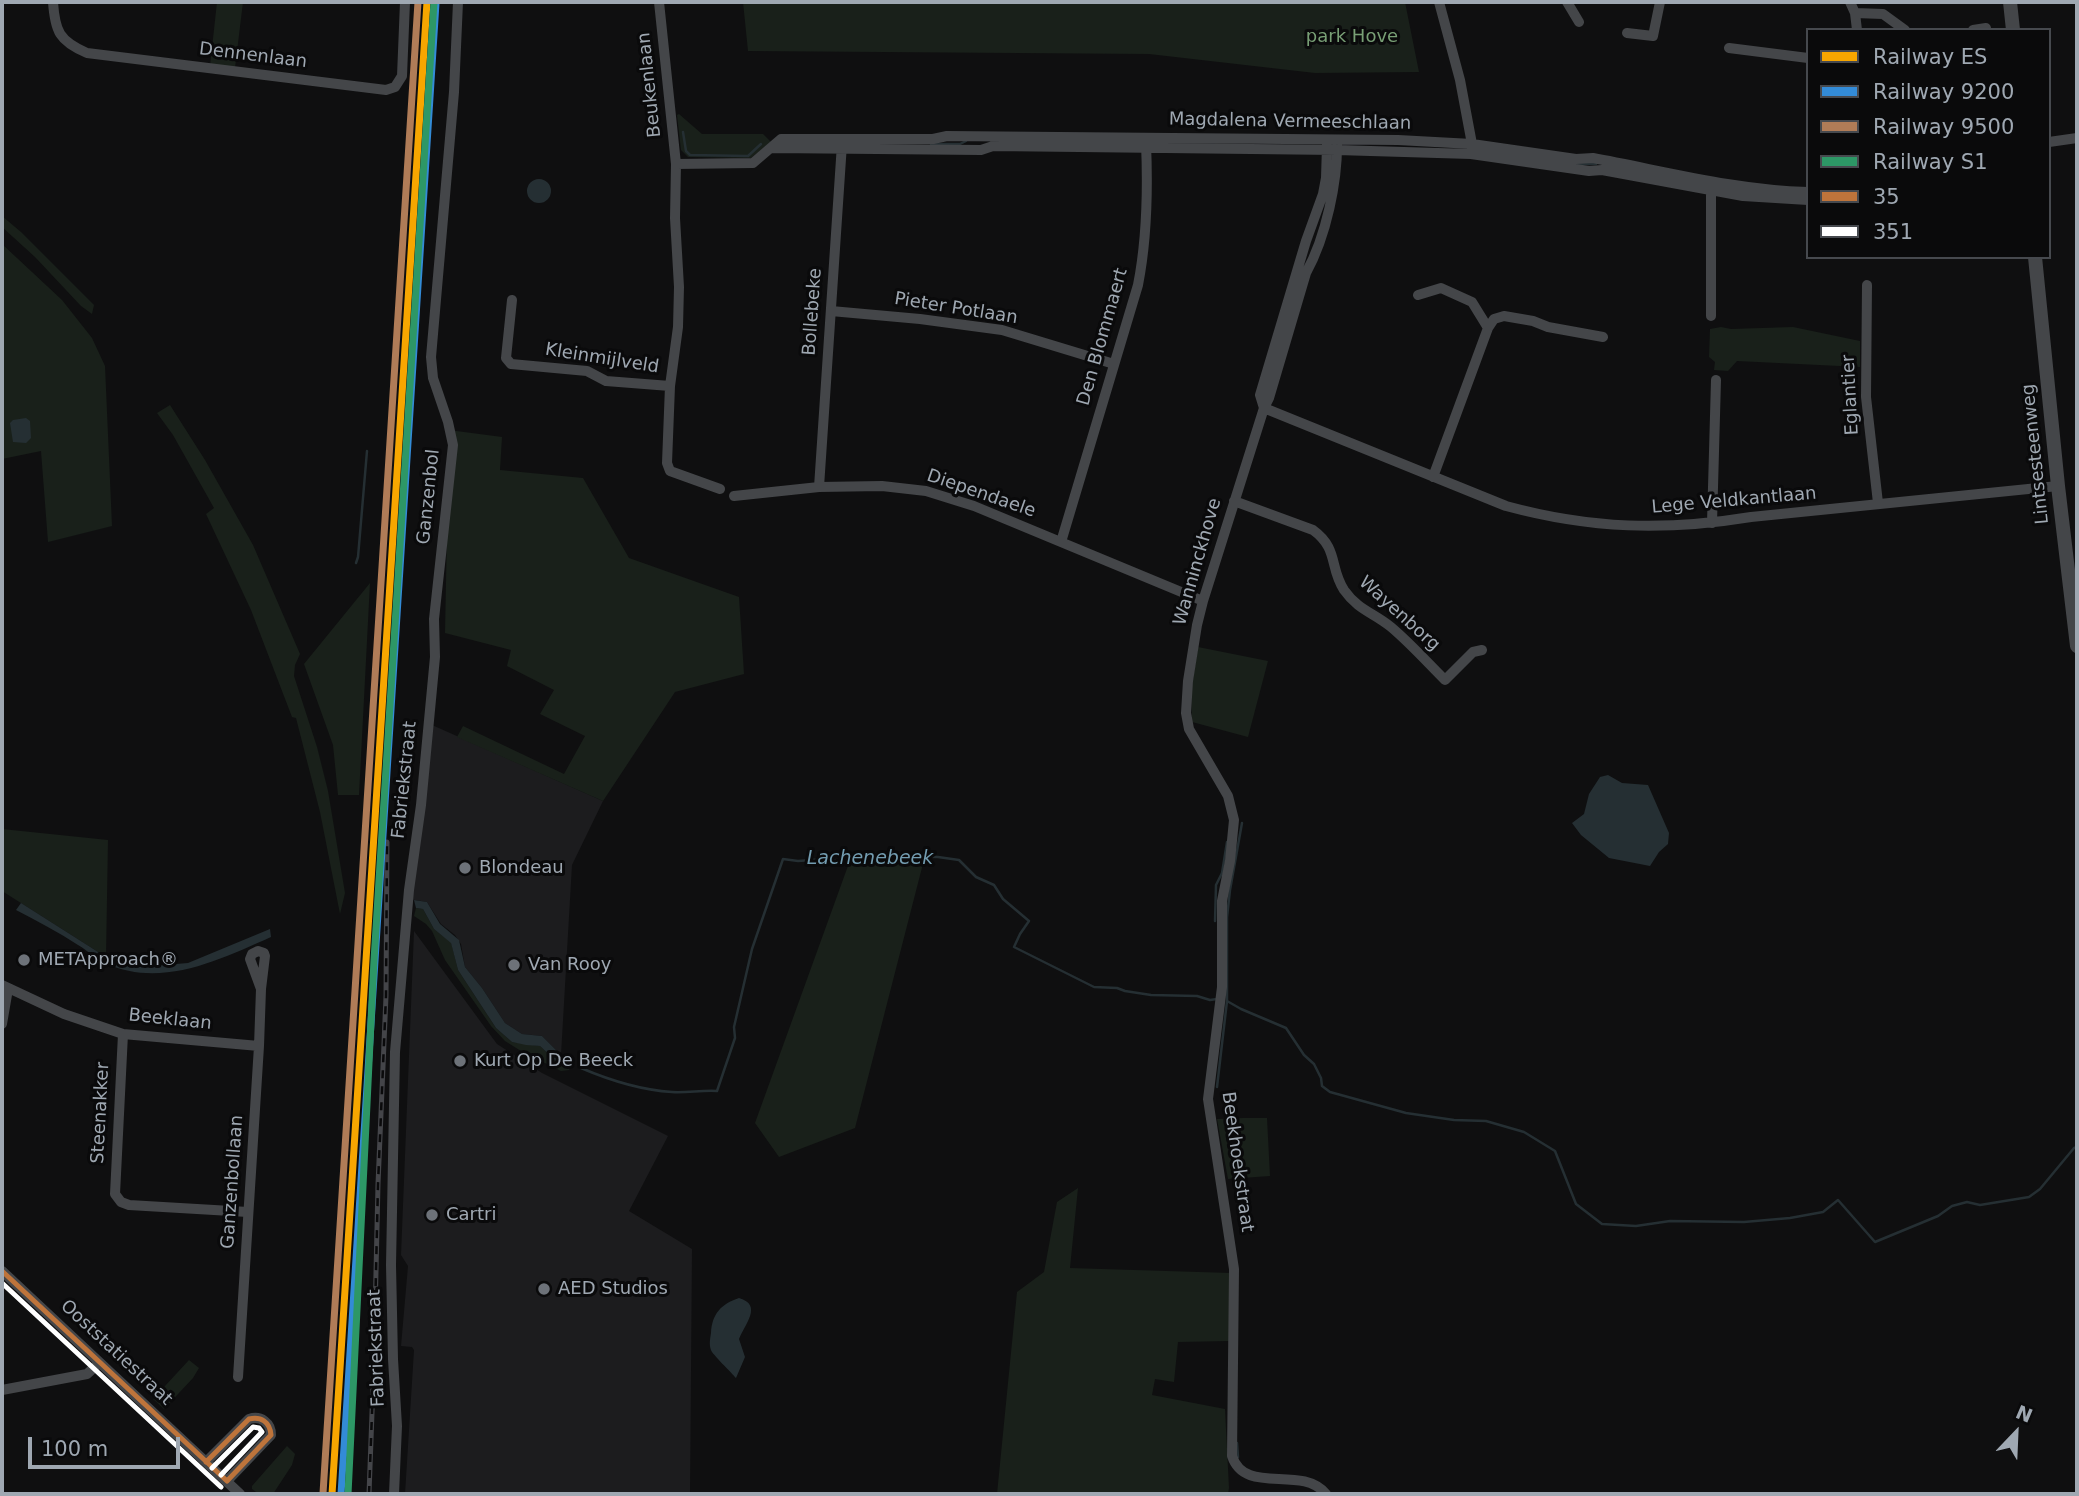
<!DOCTYPE html>
<meta charset="utf-8">
<style>
body{margin:0}
#map{position:relative;width:2079px;height:1496px;overflow:hidden;background:#0f0f10;font-family:"DejaVu Sans",sans-serif}
canvas{display:block}
.frame{position:absolute;inset:0;border:4px solid #9fa8b2;pointer-events:none}
.legend{position:absolute;left:1806px;top:28px;width:245px;height:231px;box-sizing:border-box;background:#0a0a0b;border:2px solid #46494e;margin:0;padding:9px 12px;list-style:none;font-size:21px;color:#9fa8b2}
.legend li{display:flex;align-items:center;gap:14px;height:35px}
.legend b{width:35px;border:2px solid #46494e}
.north{position:absolute;left:1981px;top:1398px;width:70px;height:70px;-webkit-text-stroke:5px #0a0a0b;paint-order:stroke;rotate:23deg;font-size:19px;font-weight:700;line-height:28px;text-align:center;color:#9fa8b2}
.north::after{content:'';display:block;margin:auto;width:24px;height:32px;background:#9fa8b2;clip-path:polygon(50% 0,100% 100%,50% 72%,0 100%)}
.scale{position:absolute;left:28px;top:1437px;width:152px;height:32px;box-sizing:border-box;border:4px solid #9fa8b2;border-top:0;padding-left:9px;font-size:21px;line-height:24px;white-space:nowrap;color:#9fa8b2;-webkit-text-stroke:5px #0a0a0b;paint-order:stroke}
</style>
<div id="map">
<canvas width="2079" height="1496"></canvas>
<div class="frame"></div>
<ul class="legend">
<li><b style="height:9px;background:#f7a600"></b>Railway ES</li>
<li><b style="height:9px;background:#338bd7"></b>Railway 9200</li>
<li><b style="height:9px;background:#b07c57"></b>Railway 9500</li>
<li><b style="height:9px;background:#2d9766"></b>Railway S1</li>
<li><b style="height:9px;background:#be743b"></b>35</li>
<li><b style="height:9px;background:#fff"></b>351</li>
</ul>
<div class="north">N</div>
<div class="scale">100 m</div>
</div>
<script>
const ctx = document.querySelector('canvas').getContext('2d');
ctx.lineJoin = 'round';
function fill(path, color) {
  ctx.fillStyle = color;
  ctx.fill(path, 'evenodd');
}
function stroke(path, color, width, dash) {
  ctx.strokeStyle = color;
  ctx.lineWidth = width;
  ctx.lineCap = dash ? 'butt' : 'round';
  ctx.setLineDash(dash || []);
  ctx.stroke(path);
}
function drawText(font, color, halo, rows, align = 'center') {
  ctx.font = font + ' "DejaVu Sans",sans-serif';
  ctx.lineWidth = 6;
  ctx.setLineDash([]);
  ctx.textBaseline = 'middle';
  ctx.strokeStyle = halo;
  ctx.fillStyle = color;
  for (const [text, x, y, turn = 0] of rows) {
    ctx.save();
    ctx.translate(x, y);
    ctx.rotate((+turn || 0) * Math.PI / 180);
    ctx.textAlign = isNaN(turn) ? turn : align;
    if (halo) ctx.strokeText(text, 0, 0);
    ctx.fillText(text, 0, 0);
    ctx.restore();
  }
}
fill(new Path2D(`
 M432 725 603 801 572 865 561 1055 542 1036 522 1034 505 1023 482 988 465 967 461 944 455 935 441 924 427 902 409 899Z
 M414 931 497 1044 542 1073 668 1136 629 1211 692 1249 690 1494H405L414 1350 412 1347 401 1346 408 1266 401 1255Z`), '#1c1c1e');
fill(new Path2D(`
 M217 2H243L235 68 210 66Z
 M743 2H1405L1419 72 1315 73 1149 54 748 51Z
 M679 114 702 134H763L771 142 751 158 688 157 681 150 677 115Z
 M2 216 21 232 94 305 92 314 81 306 35 257 2 227Z
 M2 244 62 300 92 338 105 366 112 526 48 542 41 451 2 459Z
 M1721 327 1731 329 1793 327 1860 341V367L1737 361 1728 371 1714 370 1715 362 1709 357 1710 329Z
 M170 405 205 460 253 545 300 654 295 665 294 676 317 747 328 791 345 893 340 914 320 812 296 718 292 717 251 610 206 514 214 508 173 435 157 413Z
 M449 430 502 437 500 470 583 478 629 558 739 597 744 674 675 692 603 801 457 737 463 726 564 774 585 736 540 714 554 690 507 666 511 650 445 633Z
 M370 583 359 795H338L333 745 304 664Z
 M1198 647 1268 661 1248 737 1192 722 1191 692Z
 M2 829 108 840 106 957 2 891Z
 M853 852H926L855 1128 779 1157 755 1123Z
 M416 908 423 909 434 929 451 942 458 970 496 1028 512 1042 540 1046 560 1065 571 1067 569 1070 561 1071 521 1051 505 1041 491 1026 445 960 432 931 426 924 414 916Z
 M1243 1118H1267L1270 1176 1228 1179 1217 1119Z
 M1078 1188 1070 1268 1231 1273 1229 1341 1178 1342 1174 1382 1155 1379 1152 1395 1225 1409 1229 1488 1228 1494H997L1017 1292 1044 1272 1057 1202Z
 M189 1360 199 1368 193 1378 164 1409 153 1399Z
 M287 1446 295 1454 292 1465 273 1494H259L252 1489V1486Z`), '#19201a');
fill(new Path2D(`
 M527 191a12 12 0 1 1 24 0a12 12 0 1 1-24 0Z
 M26 418 30 421 31 438 26 443 13 442 10 423 13 420Z
 M1608 775 1622 783 1648 785 1669 833 1668 844 1659 852 1650 866 1609 858 1581 835 1572 823 1584 814 1589 794 1600 777Z
 M414 900 427 902 440 924 459 940 465 967 482 988 505 1023 522 1034 542 1036 560 1054 573 1062 571 1067 560 1065 540 1046 526 1045 512 1042 496 1028 458 970 451 943 434 929 423 909 416 908Z
 M21 903 106 957 140 967 188 963 270 929 271 937C219 960 161 989 105 963 95 959 87 950 78 945 58 932 37 921 16 910Z
 M739 1298C763 1305 745 1324 739 1339L745 1357 736 1378C732 1373 712 1354 711 1350 709 1345 710 1339 711 1333 712 1314 721 1304 739 1298Z`), '#252f33');
stroke(new Path2D(`
 M683 132 686 151 690 155 748 156 761 144
 M931 144H960L966 141
 M1578 164H1596
 M356 563 358 557 367 451
 M1215 921 1216 885 1222 873 1227 842
 M1227 1001 1241 1009 1286 1028 1304 1055 1314 1064 1321 1078 1322 1086 1330 1092 1406 1113 1454 1120 1486 1121 1524 1132 1555 1151 1576 1204 1602 1224 1636 1226 1670 1221 1744 1222 1790 1218 1823 1212 1838 1200 1875 1242 1938 1216 1952 1206 1967 1202 1980 1205 2029 1197 2040 1189 2074 1148 2077 1147
 M581 1068C609 1080 641 1090 672 1092 687 1093 702 1090 717 1091L735 1038 734 1027 752 949 783 859 798 861 825 859 847 862 869 858 903 856 938 857 959 860 976 877 994 885 1003 899 1029 921 1020 934 1014 947 1094 987 1117 988 1125 991 1151 995 1197 996 1210 1000 1217 999
 M1217 1087 1227 1001V917L1230 890 1242 823
 M1237 1443 1238 1457`), '#252f33', 2.5);
stroke(new Path2D(`
 M53 2C55 31 59 41 87 53L386 90 395 87 402 76 405 2
 M659 2 676 164 675 218 679 287 678 327 670 386 667 463 670 471 720 489
 M1439 2 1460 80 1472 144V149
 M1567 2 1579 22
 M1850 2 1855 13 1857 30
 M1855 13 1883 14 1905 30
 M1973 30 1986 28
 M1627 33 1653 36 1660 2
 M1729 48 1808 58
 M2049 142 2077 138
 M772 148 981 150 993 146 1337 150 1471 154 1589 171 1602 170 1743 196 1808 200
 M676 164 753 163 781 139H933L947 136 1398 140 1472 144 1576 159 1593 158C1664 171 1735 190 1808 192
 M1711 183V316
 M1867 285 1866 397 1878 503
 M1418 295 1441 288 1472 302 1488 328
 M512 300 506 358 511 364 587 371 606 381 670 386
 M831 311 920 319 1002 330 1114 364
 M1264 408 1506 506C1591 529 1665 531 1751 517L2058 486
 M1264 408 1260 395 1306 241 1323 194 1326 178 1327 145
 M1433 477 1488 328 1494 319 1504 316 1533 321 1548 327 1603 337
 M819 487 842 144
 M734 496 819 487 882 486 926 491 974 506 1203 601
 M1234 501 1313 530C1339 549 1329 567 1344 590 1358 610 1374 613 1391 627 1410 643 1427 662 1445 680L1473 652 1482 650
 M1712 523 1716 380
 M1061 542 1138 285C1147 239 1148 190 1146 143
 M2 985 64 1014 123 1034 259 1046
 M2 1024 8 989
 M123 1034 115 1194 121 1202 129 1205 248 1212
 M2 1271 240 1494
 M238 1377 259 1046 261 989 265 956 264 953 258 951 252 954 250 959 261 989
 M2 1390 87 1374 99 1363
 M206 1462 249 1419C261 1415 271 1423 271 1435L227 1481
 M394 1494 397 1426 393 1359 391 1265 395 1052 409 890 421 805 435 657 434 619 453 445 448 422 433 378 431 357 454 92 458 2
 M1326 1494C1301 1464 1245 1496 1232 1456L1234 1269 1208 1099 1222 987V901L1230 861 1234 820 1228 796 1189 729 1186 713 1188 681 1197 625 1203 601 1264 408 1269 398 1306 273C1326 237 1338 181 1337 140`), '#444649', 10);
stroke(new Path2D(`
 M2010 2 2013 30
 M2035 257 2058 486 2077 646`), '#444649', 14);
const rail = new Path2D(`
 M369 1494 374 1359 378 1184 386 996 387 842`);
stroke(rail, '#444549', 5);
stroke(rail, '#0a0a0b', 2.5, [8]);
stroke(new Path2D(`
 M2 1271 227 1481
 M206 1462 249 1419C261 1416 270 1422 271 1435L227 1481`), '#be743b', 5);
stroke(new Path2D(`
 M2 1283 221 1487
 M212 1468 253 1427 259 1428 262 1432 221 1475`), '#fff', 5);
stroke(new Path2D(`
 M332 1494 427 2`), '#f7a600', 7);
stroke(new Path2D(`
 M341 1494 436 3`), '#338bd7', 7);
stroke(new Path2D(`
 M323 1493 418 2`), '#b07c57', 7);
stroke(new Path2D(`
 M348 1494 374 960 434 2`), '#2d9766', 7);
for (const [x, y, r, color] of [
 [465,868,7,"#6d7279"],
 [24,960,7,"#6d7279"],
 [514,965,7,"#6d7279"],
 [460,1061,7,"#6d7279"],
 [432,1215,7,"#6d7279"],
 [544,1289,7,"#6d7279"]
]) {
  const dot = new Path2D();
  dot.arc(x, y, r, 0, 2 * Math.PI);
  ctx.fillStyle = color;
  ctx.fill(dot);
  stroke(dot, '#0a0a0b', 2.5);
}
drawText('18px', '#789f75', '#0a0a0b', [
 ["park Hove",1352,37]
]);
drawText('18px', '#9fa8b2', '#0a0a0b', [
 ["Dennenlaan",253,56,7],
 ["Beukenlaan",650,85,-96],
 ["Magdalena Vermeeschlaan",1290,122,1],
 ["Pieter Potlaan",956,309,9],
 ["Bollebeke",813,312,-86],
 ["Den Blommaert",1103,337,-74],
 ["Kleinmijlveld",602,359,9],
 ["Eglantier",1851,395,-93],
 ["Lintsesteenweg",2036,454,-96],
 ["Diependaele",981,494,19],
 ["Ganzenbol",429,497,-84],
 ["Lege Veldkantlaan",1734,501,-5],
 ["Wanninckhove",1198,562,-74],
 ["Wayenborg",1399,614,42],
 ["Fabriekstraat",405,780,-84],
 ["Beeklaan",170,1020,6],
 ["Steenakker",101,1113,-87],
 ["Beekhoekstraat",1237,1162,82],
 ["Ganzenbollaan",233,1182,-86],
 ["Fabriekstraat",377,1348,-92],
 ["Ooststatiestraat",116,1353,43]
]);
drawText('18px', '#9fa8b2', '#0a0a0b', [
 ["Blondeau",479,868],
 ["METApproach®",38,960],
 ["Van Rooy",528,965],
 ["Kurt Op De Beeck",474,1061],
 ["Cartri",446,1215],
 ["AED Studios",558,1289]
], 'left');
drawText('italic 19px', '#739cb0', '#0a0a0b', [
 ["Lachenebeek",870,859]
]);
</script>
